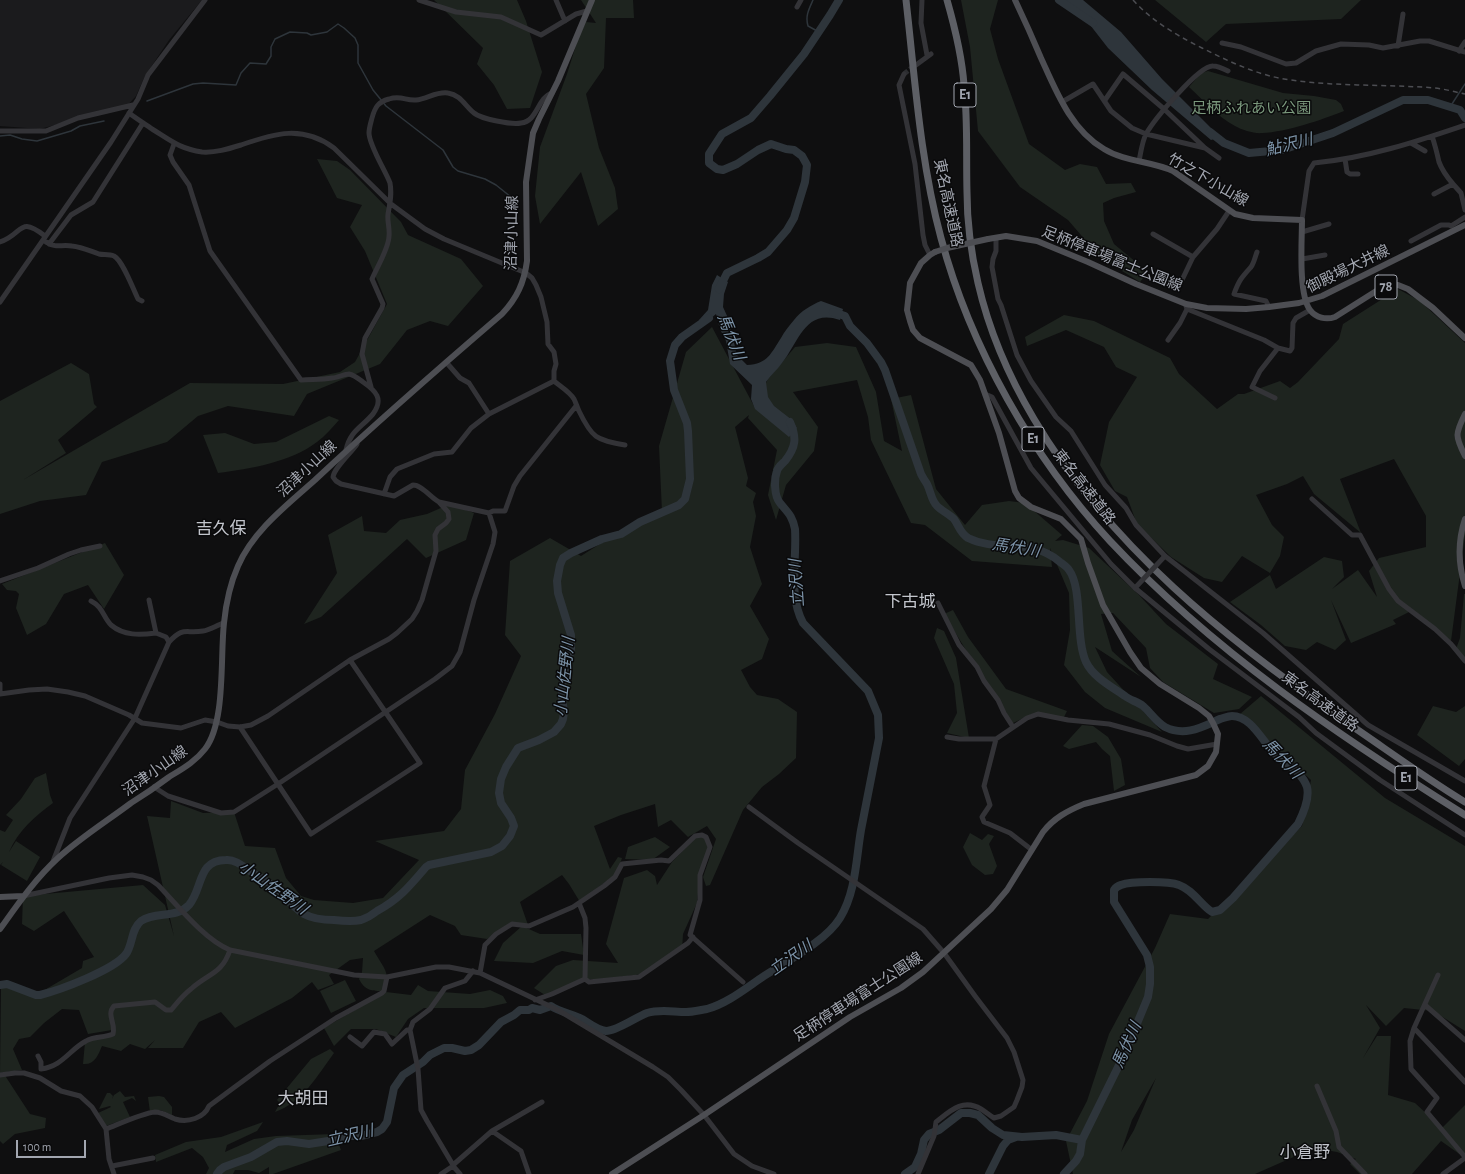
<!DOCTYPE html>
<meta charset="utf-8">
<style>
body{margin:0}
#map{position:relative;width:1465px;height:1174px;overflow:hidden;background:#0f0f10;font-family:"Alegreya Sans",sans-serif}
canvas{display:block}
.scale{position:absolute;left:16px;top:1140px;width:70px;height:18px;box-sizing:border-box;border:2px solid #a2a6b0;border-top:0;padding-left:5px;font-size:12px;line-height:14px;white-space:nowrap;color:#a2a6b0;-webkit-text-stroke:3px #0a0a0b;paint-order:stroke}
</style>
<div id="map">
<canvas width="1465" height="1174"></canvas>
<div class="scale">100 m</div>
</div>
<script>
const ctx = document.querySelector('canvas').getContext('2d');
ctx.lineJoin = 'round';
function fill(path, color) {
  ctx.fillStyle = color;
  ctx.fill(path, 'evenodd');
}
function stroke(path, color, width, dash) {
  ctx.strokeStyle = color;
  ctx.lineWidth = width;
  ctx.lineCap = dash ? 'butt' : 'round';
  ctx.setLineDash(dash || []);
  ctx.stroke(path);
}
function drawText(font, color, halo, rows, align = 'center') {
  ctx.font = font + ' "Alegreya Sans","Noto Sans JP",sans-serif';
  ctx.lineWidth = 3;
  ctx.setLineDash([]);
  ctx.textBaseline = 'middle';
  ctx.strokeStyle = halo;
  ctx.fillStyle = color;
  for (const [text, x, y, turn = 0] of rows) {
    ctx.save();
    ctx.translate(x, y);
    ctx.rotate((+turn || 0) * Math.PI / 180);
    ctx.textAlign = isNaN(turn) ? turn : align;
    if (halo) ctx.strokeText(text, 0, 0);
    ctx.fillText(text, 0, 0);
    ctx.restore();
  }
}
fill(new Path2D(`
 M0 0H202L169 40 145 76 136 96 127 106 40 129 0 126Z`), '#1b1b1d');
fill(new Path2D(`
 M434 0H517L526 21 542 72 530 108 507 109 494 85 477 64 483 48Z
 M581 0H633L634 18H606L604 68 586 94 599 148 615 188 618 209 598 226 581 172 540 224 535 196 540 147 567 74 578 39 586 22 596 23Z
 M961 0H998L990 29 998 59 1029 144 1065 170 1080 164 1097 167 1106 184 1131 183 1136 192 1114 198 1103 203 1104 221 1114 244 1148 272 1140 282 1104 260 1093 249 1068 220 1020 187 978 131 970 47Z
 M1155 0H1361L1341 19 1226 24 1206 42Z
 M1208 71 1283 93 1314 96 1336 100 1341 104 1344 111C1321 120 1287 132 1262 133 1255 134 1242 130 1235 126 1218 117 1203 100 1189 87L1201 73Z
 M317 159 337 161 350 170 401 222 408 235 461 259 483 286 448 326 430 321 407 330 380 364 307 394 294 416 228 406 198 416 167 442 102 462 86 495 40 501 0 514V401L71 363 89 374 94 404 97 407 58 440 66 453 23 480 190 383 283 384 340 372 355 362 387 304 365 251 350 227 362 205 337 198Z
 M1398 289 1420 301 1465 343V535L1451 641 1411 611 1393 620 1396 624 1351 643 1331 600 1346 640 1335 650 1317 642 1306 650 1285 646 1261 625 1230 602 1270 575 1276 589 1324 557 1342 561 1344 577 1332 589 1358 570 1377 597 1369 571 1379 558 1426 547V516L1394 459 1340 479 1361 533 1314 494 1303 476 1287 484 1256 495 1272 525 1284 537 1280 556 1270 573 1242 556 1222 582 1204 578 1171 557 1137 524 1127 497 1115 491 1100 465 1109 422 1137 377 1116 367 1104 347 1066 330 1027 346 1025 337 1064 315 1094 321 1170 358 1179 374 1217 409 1238 394H1244L1280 381 1290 388 1298 382 1339 339 1343 324Z
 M712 327 754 406 768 379 795 347 827 343 856 347 876 392 884 441 902 451 891 399 911 395 936 489 965 525 982 505 1009 501 1025 503 1062 535 1055 541 1063 540 1089 548 1139 595 1166 624 1218 664 1213 679 1252 697 1239 709 1214 713 1163 682 1150 668 1146 648 1113 613 1101 614 1112 651 1141 677 1095 647 1107 672 1162 732 1105 708 1085 692 1064 665 1070 630 1069 593 1050 548 1052 567 972 561 925 525 911 523 871 440 868 417 857 380 793 392 818 427 814 451 786 485 776 520 768 495 777 450 748 418 749 415 735 427 748 478 746 486 756 493 753 502 756 516 750 547 762 584 750 606 769 639 762 659 741 670 750 687 757 695 778 699 797 712 796 758 779 774 762 787 743 810 710 885 706 886 703 877 716 839 707 826 688 837 671 820 658 827 655 804 621 815 594 826 610 869 618 857 622 858 617 873 580 902 569 884 562 875 520 902 528 925 522 926 540 934H581L584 955 562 951 533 963 494 961 503 943 522 926H509L487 939 461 935 455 926 430 915 374 951C378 959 387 969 387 978 387 982 385 987 384 991 372 991 365 991 359 979L362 972 363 958 350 960 329 975 334 984 318 990 312 982 292 998 235 1028 221 1012 199 1022 183 1048H148L155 1040 145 1049 130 1044 121 1051 102 1046C98 1055 95 1065 83 1064L85 1042 113 1034 112 1030 88 1034 79 1010 62 1009 44 1023 30 1037 19 1039 13 1049 22 1070 0 1073 1 988 13 986 36 995 82 968 83 961 94 957 64 911 34 931 22 924 23 896 143 885 165 905 174 936 147 816 170 818 171 801 203 813 234 812 245 846 275 848 286 878 301 896 314 900 353 903 383 898 419 860 375 841 444 831 461 809 465 770 495 714 521 656 505 635 510 561 550 538 581 556 614 535 662 512 659 446 686 352Z
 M329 416 339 420C332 428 325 436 317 442 291 462 250 469 218 473L203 435 225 433 254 444 276 442Z
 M450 504 474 513 466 540 426 558 407 539 321 617 304 624 337 573 328 535 362 516 364 531 386 533 400 520 427 514Z
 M105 543 124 575 104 609 88 585 64 594 46 624 27 635 16 608 19 594 16 591 7 590 2 584Z
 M1464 594H1465V663L1456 649 1460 638Z
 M953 610 968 637 1006 689 1067 711 1063 719 1032 714 1011 724 944 614Z
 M937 628 944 631 956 658 969 738 947 733 957 713 954 684 934 638Z
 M1261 696 1385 798 1465 846V1031L1433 1011 1404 1008 1386 1026 1366 1005 1380 1028 1363 1058 1377 1036H1391L1388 1095 1415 1103 1442 1128 1465 1105V1158L1441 1141 1412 1174H1360L1350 1164 1356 1159 1337 1152 1314 1148 1255 1174H1073L1066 1141 1087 1101 1109 1034 1155 948 1170 914 1208 919 1302 826 1311 780 1240 714ZM1156 1078 1134 1130 1121 1152 1132 1120Z
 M1433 706 1456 712 1465 706V759L1459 766 1417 735Z
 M1082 725 1093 726 1108 737 1121 759 1125 785 1114 791 1110 756 1102 749 1096 742 1069 749 1063 746Z
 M46 773 50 795 53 803C35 816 18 831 9 852L16 841 40 857 27 881 1 865 3 862 0 865V830L5 832 13 820 6 815 21 799 35 778Z
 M970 833 982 840 988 834 994 836 989 844 997 866 993 874 985 875 972 865 963 847Z
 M698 835 706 837 709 847 700 873 697 903 683 934 682 950 643 974 605 979H585L545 995 534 988 556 966 573 960 618 963 606 944 624 878 647 870 655 876 657 885 672 862Z
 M655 837 670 847 652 860 625 859 628 847Z
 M345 980 356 1001 331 1013 320 991Z
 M418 985 428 991 470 994 490 990 503 996 507 1003 484 1008H424L408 1019 396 1037 376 1029H351L334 1046 324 1028 386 992 411 995Z
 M330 1049 334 1053C318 1075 302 1103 275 1112L280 1103 277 1100 311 1059Z
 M4 1074 30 1114 46 1118 45 1128 15 1134 3 1144 0 1141V1076Z
 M120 1091 125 1097 134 1096 136 1101 132 1098 123 1102 130 1117 106 1126 98 1113 111 1107 110 1106 99 1109 107 1093H110L113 1096 112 1099 114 1095Z
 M159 1096 164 1097 172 1107V1115L160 1110 150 1112 148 1097Z
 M263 1122 257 1131 227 1145 225 1152 254 1139 276 1136 335 1134 341 1150 273 1174H269V1167L259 1173 248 1170H235L233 1174H206L209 1168 203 1157 192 1148 156 1162 155 1155 186 1142 221 1137Z`), '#1e241f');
fill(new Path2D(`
 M1063 0H1083L1121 32 1162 79 1220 137 1211 140 1152 90 1108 48 1080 12Z
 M717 275 728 282 724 294 723 307 728 318 737 355 747 365C768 364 771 353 781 338 784 332 789 326 794 320 801 311 811 305 821 301L843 309 840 320C805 308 799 342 782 363 777 370 771 375 766 382L768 397 774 406 792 420 797 428 789 437 755 409 751 399 752 385 730 364 726 341 720 329 716 314 702 326 699 320 708 310 712 285Z`), '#2e353b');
stroke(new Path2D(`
 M813 0C809 9 805 16 808 26L819 32
 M147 101 193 84 203 83 236 85 241 73 250 63 266 64 271 56V47L275 39 290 32 307 33 311 35 327 32 338 24 344 28 355 38 358 45V63L373 90 386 106 443 150 453 167 458 171 485 179 496 185 511 197
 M1450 107 1465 84
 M0 136 10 135 22 139 37 141 71 131 80 126 104 121`), '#2e353b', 1.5);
stroke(new Path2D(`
 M1059 0 1093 23
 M1210 132 1224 143 1249 153 1282 150 1333 133 1403 100H1428L1460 110 1465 118
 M719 289 727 273 758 258 768 252 787 230 794 218 805 182 807 165 802 156 794 150 786 149 771 144 758 150 737 164 723 170 717 169 709 163V154L722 134 751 118 770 96 804 54 830 15 839 0
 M833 312 845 316 850 326 867 343 881 362 885 370 921 474C923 478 925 481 927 484 931 492 931 500 937 506 942 511 949 514 954 519 959 526 960 533 968 538 999 553 1031 537 1060 562 1063 564 1067 567 1069 570 1083 589 1075 638 1086 662 1093 677 1112 687 1125 696 1130 700 1138 702 1143 706 1151 713 1156 722 1165 727 1185 737 1202 727 1220 719 1224 718 1228 716 1232 716 1252 716 1263 743 1276 755 1287 765 1302 772 1307 787 1310 799 1303 814 1298 824L1233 898 1220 910 1212 912C1201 905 1193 890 1179 885 1169 881 1131 881 1121 885 1117 886 1116 887 1114 890V902L1147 955 1150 967V984L1148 997 1124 1055 1082 1140 1080 1154 1076 1161 1064 1174
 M0 985 7 984 36 995H40C60 990 114 970 126 954 133 944 131 929 141 921 156 911 176 919 189 905 203 889 197 860 226 860 236 859 245 868 253 873 261 878 270 883 278 890 286 898 294 908 304 914 313 919 325 920 334 920 343 921 352 922 361 920 367 918 372 915 377 911 399 899 409 887 426 867L429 865 491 852 502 846 510 836 514 826 511 818 501 803 499 793 501 779 506 767 518 748 539 740 554 732 561 724 563 719 564 712 562 697V686L571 649V635L558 593 557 581 560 565 563 558 571 553 602 539 621 534 640 522 679 505 685 499 690 479 688 431 687 423 674 390 670 361 675 345 682 337 709 318
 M217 1174 220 1170 224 1167 251 1157 277 1142 287 1141 309 1144 328 1141 347 1136H361L377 1132 382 1129 387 1122 394 1088 403 1075 423 1062 430 1055 444 1048H452L465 1051 471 1050 479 1045 501 1022 514 1015 520 1010H529L532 1008 540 1010 551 1006C560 1012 572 1014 582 1019 589 1023 597 1030 606 1031 617 1031 636 1017 647 1013 660 1009 673 1012 686 1012 693 1012 700 1010 707 1009 728 1003 746 988 764 976 787 961 826 941 840 918 856 892 856 859 861 830 867 800 873 769 879 738L878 715 868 691 803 623C788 595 797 560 795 529 792 515 788 513 780 503 774 496 774 479 777 471 778 467 782 464 785 461 796 447 797 438 790 422
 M905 1174 915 1167 921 1154 924 1140 929 1134 939 1130 961 1113H970L978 1115 992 1128 1003 1135 1022 1137 1056 1135 1082 1140
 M989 1174 1003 1146 1008 1140 1016 1137`), '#2e353b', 8);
stroke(new Path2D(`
 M904 74 915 65`), '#2c2d30', 5, [5, 2.5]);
stroke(new Path2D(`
 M419 0 456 12 501 17 541 35 576 14 587 11
 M556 0 565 21
 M922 0 921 23 927 55
 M797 7 801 0
 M1222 43 1241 47 1286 64 1296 63 1316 51 1341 44 1369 45 1383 48 1420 41H1429L1465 52
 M1398 46 1403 14
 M1459 51 1465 42
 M916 65 931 54
 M904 74 899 85 915 164 923 235 925 245 930 255
 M1105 100 1123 74 1164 109 1205 148 1219 158
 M1062 102 1093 84 1111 111 1132 128 1146 134 1205 148
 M129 113C137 119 145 124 152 129 170 140 180 149 202 152 215 153 228 149 241 145 275 133 303 125 334 148L391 204 425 229 444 239 526 273 532 278 536 285 541 297 547 322 548 344 554 352 556 364 554 371V381
 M0 131H46L78 118 133 105
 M1432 136C1435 145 1437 153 1439 162 1442 170 1447 177 1453 184
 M1411 143 1425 151
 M174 144 170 155 173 162 189 185 210 251 301 380C311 379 321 380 332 378 337 378 344 374 349 374 354 375 359 379 363 382 376 391 384 399 373 414 361 428 350 431 346 450
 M1345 159 1347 172 1350 174H1358
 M1139 161C1141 152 1142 142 1146 134 1154 120 1199 65 1213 66 1218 66 1224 69 1228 71
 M1434 194 1453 184 1461 193 1465 210
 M1302 220 1309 171 1314 163C1367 158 1415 142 1465 125
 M1302 232 1329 224
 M1153 234 1193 257
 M996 238V251L993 259 992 267 998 299 1001 305 1017 355 1031 381 1056 417 1071 431 1105 485 1126 508 1136 525 1165 556 1263 633 1368 725 1465 781
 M1411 241 1441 225H1449L1451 226 1465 217
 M0 242C24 234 18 215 45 236
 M46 242C58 249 60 244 72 246 82 247 90 251 99 254 103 255 109 254 114 256 123 261 133 289 138 299L142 301
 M49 244 71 215 93 202 143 123
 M1257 252C1255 257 1254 263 1251 267 1242 277 1239 280 1234 294L1266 301 1269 307
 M1302 259 1325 255
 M1182 280 1193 257 1217 229 1229 211
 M0 302 111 142 138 99 148 75 205 0
 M1187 309 1264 340 1278 348
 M1168 340 1180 323 1187 309 1186 306
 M446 362 460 378 469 383 489 414 554 381C560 386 570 392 574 399 576 403 577 407 579 411 592 438 596 440 625 445
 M371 387 362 354 365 338 382 308 383 304 372 279C377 267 389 248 389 236 390 229 387 221 388 214 390 203 392 194 390 183 385 170 369 145 369 133 369 128 371 122 372 118 375 107 378 102 389 99 401 95 406 101 416 100 427 99 437 91 448 93 461 95 465 106 474 113 481 119 512 125 521 123 538 121 537 98 552 93
 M985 394 992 397 1031 468 1111 564 1135 588 1209 649 1299 717 1316 733 1380 780 1465 835
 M1275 398 1252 387 1260 371 1278 348 1290 351 1292 348 1293 323 1296 318 1310 310
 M384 494 390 477 397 469 434 454 452 452 471 428 489 414
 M1312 499 1352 535H1360L1389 589 1398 601 1435 629 1451 644 1465 661
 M489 513 493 511H505L514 486 520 476 576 406
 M0 581 38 568 69 554 81 550 100 546
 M149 600 156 633 166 637 169 642
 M91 601C103 607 103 617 111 625 124 636 140 635 156 633
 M938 603 959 645 977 667 984 681 998 700 1004 713 1013 727
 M0 684V694
 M0 694 29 690 47 689 68 692 85 696 129 715 142 723 181 728 205 720 217 722 228 726 240 727 251 725 268 716 350 660 389 639 397 633 412 619 417 611 422 600 436 551 435 535 438 529 446 523 449 519 448 512 439 502
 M240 727 311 834 420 763 350 660
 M947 737 959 739H996L1027 718 1038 714 1068 720 1109 724 1150 735 1177 746 1188 749 1217 744
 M996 739 984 786 990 805 982 817 984 822 1010 833 1032 850
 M154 787 168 796 221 813 234 812 278 784 435 679 452 666 460 652 474 600 493 544 495 532 489 513 439 502C431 498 422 485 413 485L394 496 341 484 336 481 333 477C334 468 351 453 357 444
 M749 807 798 843 923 929 944 953 975 996 1007 1038 1014 1052 1023 1080 1022 1087 1017 1100 1014 1107 1001 1116 994 1118C989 1115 986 1112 981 1109 963 1098 950 1111 936 1122L934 1136 918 1174
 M52 864 70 818 135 718 169 642C184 626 185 634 203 631 210 630 217 625 224 623
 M23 896 109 878 132 875 143 877 151 880 158 885C178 906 204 939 230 950L354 975 387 977 436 967H449L480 973 558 1010 653 1067 668 1077 681 1090 704 1115 734 1154 752 1166 774 1174
 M579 903 585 918 586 928 585 979
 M480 973 485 945 496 934 512 924 529 926 573 907 604 886 615 877 622 864 661 860 669 861 695 836 702 835 706 837 710 847 700 875V900L690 935 743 982
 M1438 975 1414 1028 1465 1082
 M535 1000 552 994 585 979 589 982 639 977 688 943 693 937
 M1425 1005 1465 1040
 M1414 1028 1410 1041 1411 1069 1437 1098 1427 1112 1465 1157
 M350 1037 362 1046 374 1032 385 1034 392 1044 407 1030H410
 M38 1056 41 1062V1069C63 1066 69 1050 86 1041 94 1036 104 1038 113 1034 116 1023 106 1015 114 1006L155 1002 166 1010H171C177 1003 183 995 191 989 209 973 222 974 230 950
 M0 1075 15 1073H24L40 1078 61 1091 80 1096 92 1107 106 1129 109 1159 114 1174
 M1317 1086 1336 1131 1339 1147 1365 1174
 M106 1129C119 1124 143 1113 155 1112 163 1112 169 1117 175 1119 188 1123 204 1118 209 1106L270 1061 336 1018 382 993 384 991 387 977
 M492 1131 542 1102
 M453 1165 427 1121 421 1110 418 1069 410 1030 413 1022 430 1009 445 988 465 981 473 971
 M112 1166 153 1158
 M453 1166 460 1174
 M441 1174 453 1166V1165L492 1131 521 1151 529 1174
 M1443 1174 1465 1158`), '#333337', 5);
stroke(new Path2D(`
 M1015 0C1024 19 1033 39 1041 58 1056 91 1071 130 1104 149 1125 162 1151 161 1173 171L1235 214 1253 218 1302 220C1302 240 1298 294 1310 310 1316 318 1326 320 1335 317L1381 288 1398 285 1408 289 1433 308 1465 338
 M988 239 1006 236 1037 241 1088 262 1136 284 1186 304 1207 308 1246 309 1269 307 1299 303 1322 296 1465 225
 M1465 414C1455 434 1455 436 1465 456
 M1465 519C1458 540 1458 564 1465 586
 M0 897 23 896
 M0 929C18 904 35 879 58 858 80 838 107 821 131 803 144 795 157 786 169 777 182 769 195 762 205 749 226 722 220 657 224 623 226 603 230 584 238 566 253 531 287 505 315 480 376 423 439 368 502 314 517 298 524 283 527 261L526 182 533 133 539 119 558 81 592 0
 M612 1174 704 1115 850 1017 901 988 923 972 991 909 1007 890 1043 832C1054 818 1067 811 1084 804L1196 775 1208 766 1216 752 1218 734 1213 723 1209 716 1199 708 1160 684 1141 668 1130 652 1103 605 1088 563 1081 539 1061 519 1031 507 1019 498 1015 491 999 433 980 380 971 365 920 338 913 330 910 321 907 310 910 283 921 263 930 255 935 252`), '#4d4e53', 6);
stroke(new Path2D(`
 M906 0C915 79 920 160 941 238 970 347 1033 458 1110 541 1213 651 1339 736 1465 815
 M947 0C955 28 962 56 964 85 968 120 966 156 967 192 967 222 971 253 978 283 989 331 1009 377 1034 419 1109 546 1227 640 1346 722 1386 749 1424 777 1465 802`), '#5d5f65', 7);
stroke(new Path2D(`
 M1133 0C1152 21 1176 35 1202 48 1228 61 1255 74 1284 79 1334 87 1385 84 1435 88 1445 89 1455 92 1465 94`), '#4c4d52', 1.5, [5, 4]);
stroke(new Path2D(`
 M1135 588 1165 556`), '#333337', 5);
stroke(new Path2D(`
 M935 252 947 248 988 239`), '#4d4e53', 6);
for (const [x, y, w] of [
 [965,95,22],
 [1386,287,22],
 [1033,439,22],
 [1406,778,22]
]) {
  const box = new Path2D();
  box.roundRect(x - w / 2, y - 12, w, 24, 3);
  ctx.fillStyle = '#0a0a0b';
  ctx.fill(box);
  stroke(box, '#a2a6b0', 1);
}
drawText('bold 14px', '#a2a6b0', null, [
 ["E1",965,95],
 ["78",1386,287],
 ["E1",1033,439],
 ["E1",1406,778]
]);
drawText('15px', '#7b997d', '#0a0a0b', [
 ["足柄ふれあい公園",1251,108]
]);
drawText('15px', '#a2a6b0', '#0a0a0b', [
 ["竹之下小山線",1208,180,30],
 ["東名高速道路",948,203,78],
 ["沼津小山線",512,233,-89],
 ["足柄停車場富士公園線",1112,259,22],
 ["御殿場大井線",1348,269,-26],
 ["沼津小山線",307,469,-43],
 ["東名高速道路",1084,487,52],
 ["東名高速道路",1320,702,36],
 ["沼津小山線",155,771,-35],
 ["足柄停車場富士公園線",858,997,-33]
]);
drawText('italic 16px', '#7c93a8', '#0a0a0b', [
 ["鮎沢川",1289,145,-14],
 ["馬伏川",731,337,68],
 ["馬伏川",1016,548,9],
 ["立沢川",797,583,-94],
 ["小山佐野川",565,677,-84],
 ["馬伏川",1282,759,47],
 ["小山佐野川",273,888,35],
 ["立沢川",791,958,-35],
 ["馬伏川",1127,1045,-66],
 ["立沢川",350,1136,-13]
]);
drawText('17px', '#c2c5cc', '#0a0a0b', [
 ["吉久保",221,529],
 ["下古城",910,602],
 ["大胡田",303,1099],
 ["小倉野",1305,1153]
]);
</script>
